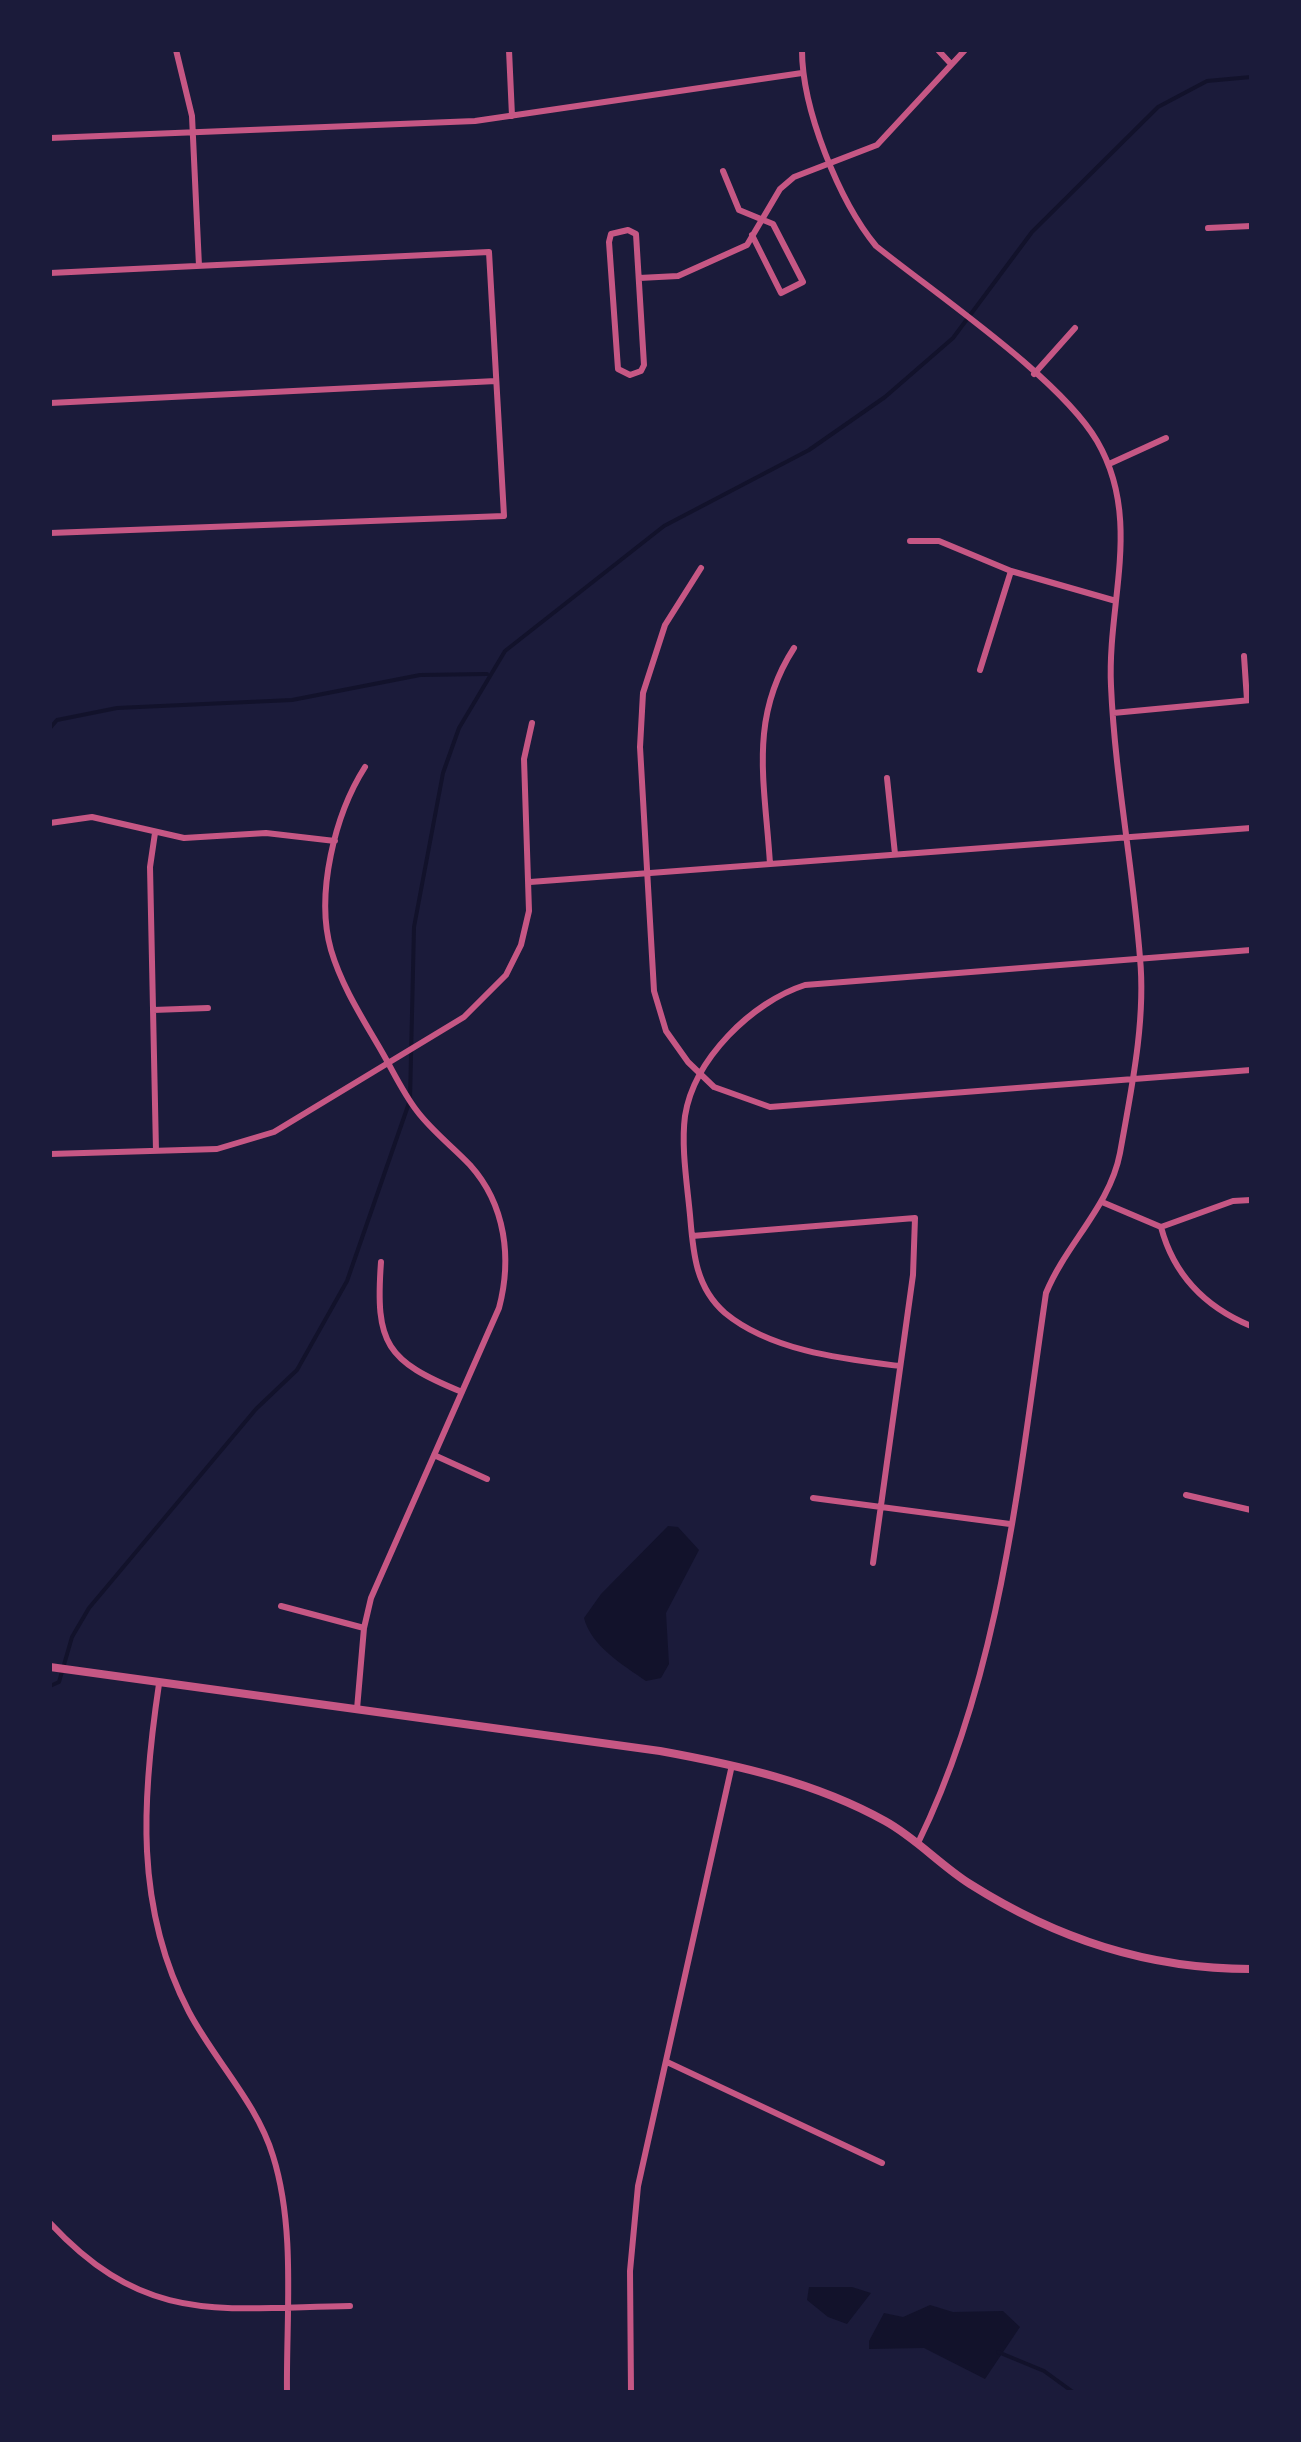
<!DOCTYPE html>
<style>
body{margin:0}
#map{position:relative;width:1301px;height:2442px;overflow:hidden;background:#1b1b3a;font-family:"Noto Serif",serif}
canvas{display:block}
.frame{position:absolute;inset:0;border:52px solid #1b1b3a;pointer-events:none}
</style>
<div id="map">
<canvas width="1301" height="2442"></canvas>
<div class="frame"></div>
</div>
<script>
const ctx = document.querySelector('canvas').getContext('2d');
ctx.lineJoin = 'round';
function fill(path, color) {
  ctx.fillStyle = color;
  ctx.fill(path, 'evenodd');
}
function stroke(path, color, width, dash) {
  ctx.strokeStyle = color;
  ctx.lineWidth = width;
  ctx.lineCap = dash ? 'butt' : 'round';
  ctx.setLineDash(dash || []);
  ctx.stroke(path);
}
fill(new Path2D(`
 M668 1526 678 1527 699 1550 666 1613 669 1664 661 1678 646 1681C623 1665 591 1646 584 1618L601 1594Z
 M809 2287H852L871 2293 847 2324 828 2317 807 2300Z
 M930 2305 953 2312 1003 2311 1020 2327 985 2379 924 2348 869 2349V2341L884 2313 903 2317Z`), '#12122b');
stroke(new Path2D(`
 M50 728 57 720 117 708 292 700 420 675 487 674
 M50 1686 59 1682 72 1637 89 1608 256 1409 297 1370 347 1281 410 1100 414 927 443 773 459 728 505 651 664 526 809 450 885 397 953 338 1032 232 1158 107 1207 81 1251 77
 M998 2352 1044 2371 1073 2392`), '#12122b', 4);
stroke(new Path2D(`
 M176 50 192 116 199 266
 M509 50 512 116
 M802 50C802 109 839 201 876 246 937 295 1060 378 1097 441 1143 520 1107 602 1111 686 1115 777 1133 867 1140 958 1146 1021 1131 1091 1120 1153 1110 1206 1066 1244 1046 1293 1019 1477 1001 1674 918 1843
 M938 50 951 64
 M50 138 475 121 802 73
 M723 171 739 210 773 224 803 282 781 293 752 235
 M1208 228 1251 226
 M628 230 636 234 644 365 641 371 630 375 618 369 609 242 611 234Z
 M50 273 489 252 504 516 50 533
 M639 278 678 276 747 245 780 189 794 177 877 145 965 50
 M1034 374 1075 328
 M50 403 496 381
 M1109 464 1166 438
 M910 541H939L1011 571 1116 601
 M701 568 665 625 643 693 640 747 654 991 666 1031 688 1062 714 1087 770 1107 1251 1070
 M1244 656 1247 700
 M980 670 1011 571
 M1113 713 1251 700
 M887 778 895 854
 M50 823 92 817 184 838 266 833 335 841
 M155 833 150 867 156 1151
 M770 864C765 783 748 719 794 648
 M530 882 1251 828
 M153 1010 208 1008
 M50 1154 217 1149 274 1132 464 1017 506 975 521 945 529 911 524 759 532 723
 M1102 1202 1161 1227 1233 1201 1251 1200
 M1161 1227C1174 1276 1205 1307 1251 1326
 M692 1236 915 1218 913 1275 873 1563
 M381 1262C375 1344 386 1361 462 1392
 M899 1366C843 1359 771 1351 725 1313 695 1287 693 1251 690 1215 687 1183 681 1147 685 1116 694 1059 752 1002 805 985L1251 950
 M434 1455 487 1479
 M1186 1495 1251 1510
 M813 1498 1010 1524
 M281 1606 364 1628
 M159 1684C142 1797 134 1907 189 2012 215 2061 257 2103 273 2156 296 2229 286 2317 287 2392
 M357 1709 364 1628 371 1598 499 1308C512 1259 506 1205 470 1165 453 1147 432 1131 417 1111 403 1093 393 1071 382 1052 363 1019 342 987 331 950 315 894 335 814 365 767
 M667 2062 882 2163
 M50 2223C146 2326 220 2308 350 2306
 M631 2392 630 2271 638 2186 732 1765`), '#c65784', 6);
stroke(new Path2D(`
 M50 1667 660 1751C737 1765 815 1782 885 1821 916 1838 940 1865 970 1884 1057 1939 1148 1969 1251 1969`), '#c65784', 8);
</script>
